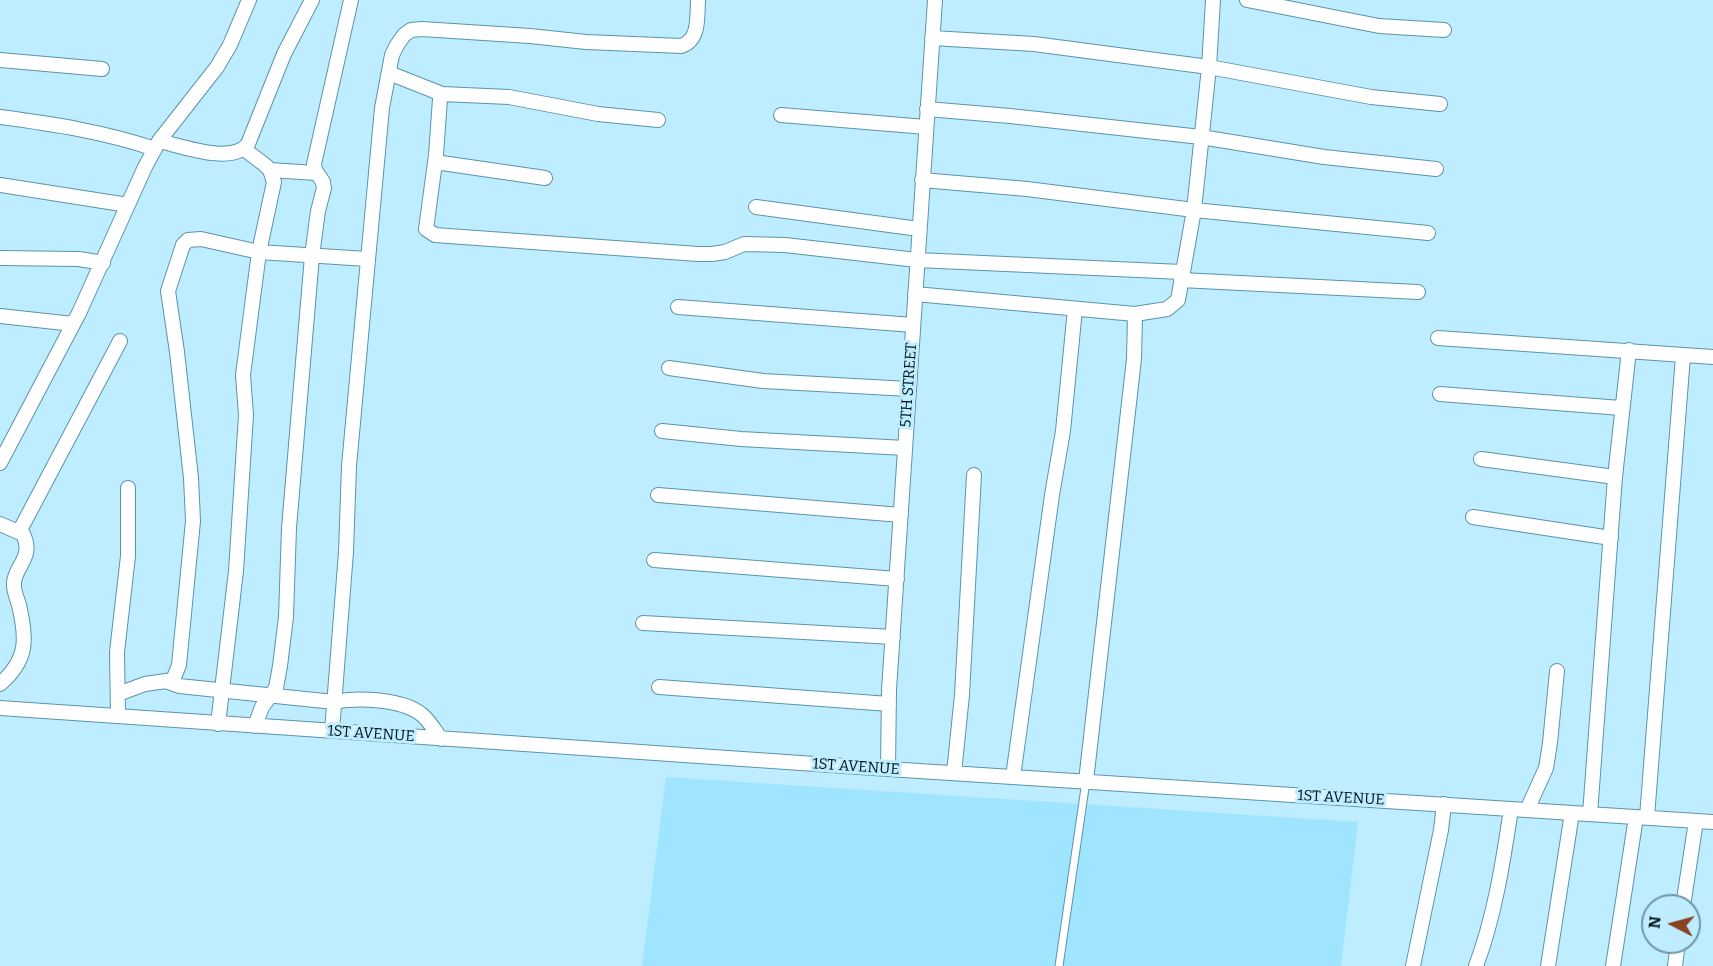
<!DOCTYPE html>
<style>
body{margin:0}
#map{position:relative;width:1713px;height:966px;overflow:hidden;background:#beedff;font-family:Bitter,serif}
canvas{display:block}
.north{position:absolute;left:1641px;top:894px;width:60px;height:60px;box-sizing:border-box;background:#beedff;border:2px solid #7295a3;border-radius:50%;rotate:276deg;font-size:16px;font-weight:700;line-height:24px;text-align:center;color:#001219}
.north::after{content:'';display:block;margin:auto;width:21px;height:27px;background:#8a4322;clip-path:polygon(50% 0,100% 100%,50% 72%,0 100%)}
</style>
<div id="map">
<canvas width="1713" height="966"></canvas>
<div class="north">N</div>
</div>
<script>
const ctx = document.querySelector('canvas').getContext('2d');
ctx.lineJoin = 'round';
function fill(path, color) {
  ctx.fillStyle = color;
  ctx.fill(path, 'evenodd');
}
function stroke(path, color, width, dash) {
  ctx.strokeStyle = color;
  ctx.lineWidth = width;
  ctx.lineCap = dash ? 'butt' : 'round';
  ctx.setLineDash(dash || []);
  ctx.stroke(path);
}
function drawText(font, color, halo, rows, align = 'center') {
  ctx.font = font + ' Bitter,serif';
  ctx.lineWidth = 6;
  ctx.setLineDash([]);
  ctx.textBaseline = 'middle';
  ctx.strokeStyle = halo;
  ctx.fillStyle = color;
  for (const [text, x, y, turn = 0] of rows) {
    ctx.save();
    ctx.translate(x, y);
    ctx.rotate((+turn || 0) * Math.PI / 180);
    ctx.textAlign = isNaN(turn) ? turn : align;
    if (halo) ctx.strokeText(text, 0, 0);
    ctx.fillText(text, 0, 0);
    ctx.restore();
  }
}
fill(new Path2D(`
 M666 777 1358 822 1341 966H642Z`), '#a0e5ff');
const service = new Path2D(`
 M1059 966 1086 781`);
const minor = new Path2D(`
 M1247 0 1379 26 1444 30
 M932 38 1034 44 1209 67 1371 97 1440 104
 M0 60 102 69
 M389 73 442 94
 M927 109 1010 116 1201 137 1324 157 1436 169
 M781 115 926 127
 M0 117C53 124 105 132 155 149
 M658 120 598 114 509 97 442 94 440 99 436 155 426 229 435 235 698 254H712L725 252 744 244 785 245 917 260 1182 272
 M159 141C182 146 232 165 248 144L284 54 312 0
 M435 162 545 178
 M270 170 316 173
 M922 180 1027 189 1194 210 1428 233
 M0 185 128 205
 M756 207 919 229
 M0 258 79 259 103 263
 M1181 280 1418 292
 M915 294 1135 314 1167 309 1178 300 1194 210 1209 67 1213 0
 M678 307 913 325
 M0 316 73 324
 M1438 338 1713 357
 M669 368 763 381 909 389
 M1440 394 1621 408
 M662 431 741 439 905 448
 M1481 459 1615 477
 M0 463 79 313 145 167 159 141 217 67 230 45 249 0
 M658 495 901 515
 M1473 517 1611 538
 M0 524 23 534C34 557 16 565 14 582 13 590 17 598 19 605 27 639 28 660 0 684
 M19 532 120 341
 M654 560 897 579
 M643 623 893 637
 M168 682 179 686 334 702C357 697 402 699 421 714 429 720 435 731 441 739
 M659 687 889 704
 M118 694 145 684 173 680 179 665 193 521 191 478 177 352 168 291 183 245 188 240 201 239 259 252 367 259
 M0 708 888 769 1713 822
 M118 716 117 652 128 556V488
 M218 724 236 571 246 415 243 375 259 252 274 182 270 170 265 165 244 149
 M255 726 262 707 276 688 280 666 286 617 289 528 312 256 318 211 324 188 323 182 315 170 314 164 351 0
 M332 731 346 552 349 466 382 108 392 55 397 45 404 35 411 30 422 29 530 36 586 42 681 46C700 40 697 17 698 0
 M888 769 889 690 935 0
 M954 773 962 695 974 475
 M1013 777 1052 495 1063 431 1075 309
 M1086 781 1134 359 1135 314
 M1527 810 1546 768 1550 743 1557 671
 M1590 814 1615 477 1629 350
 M1647 817 1683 356
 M1683 906 1696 821
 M1413 966 1441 830 1444 804
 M1476 966C1495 915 1503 862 1511 809
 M1548 966 1572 813
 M1613 966 1636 817
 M1675 966 1678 942`);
stroke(service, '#5b94a9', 9);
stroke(minor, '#5b94a9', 16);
stroke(service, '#fff', 7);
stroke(minor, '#fff', 14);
drawText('15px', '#001219', '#beedff', [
 ["5TH STREET",909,385,-86],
 ["1ST AVENUE",371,734,4],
 ["1ST AVENUE",856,767,4],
 ["1ST AVENUE",1341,798,3]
]);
</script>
